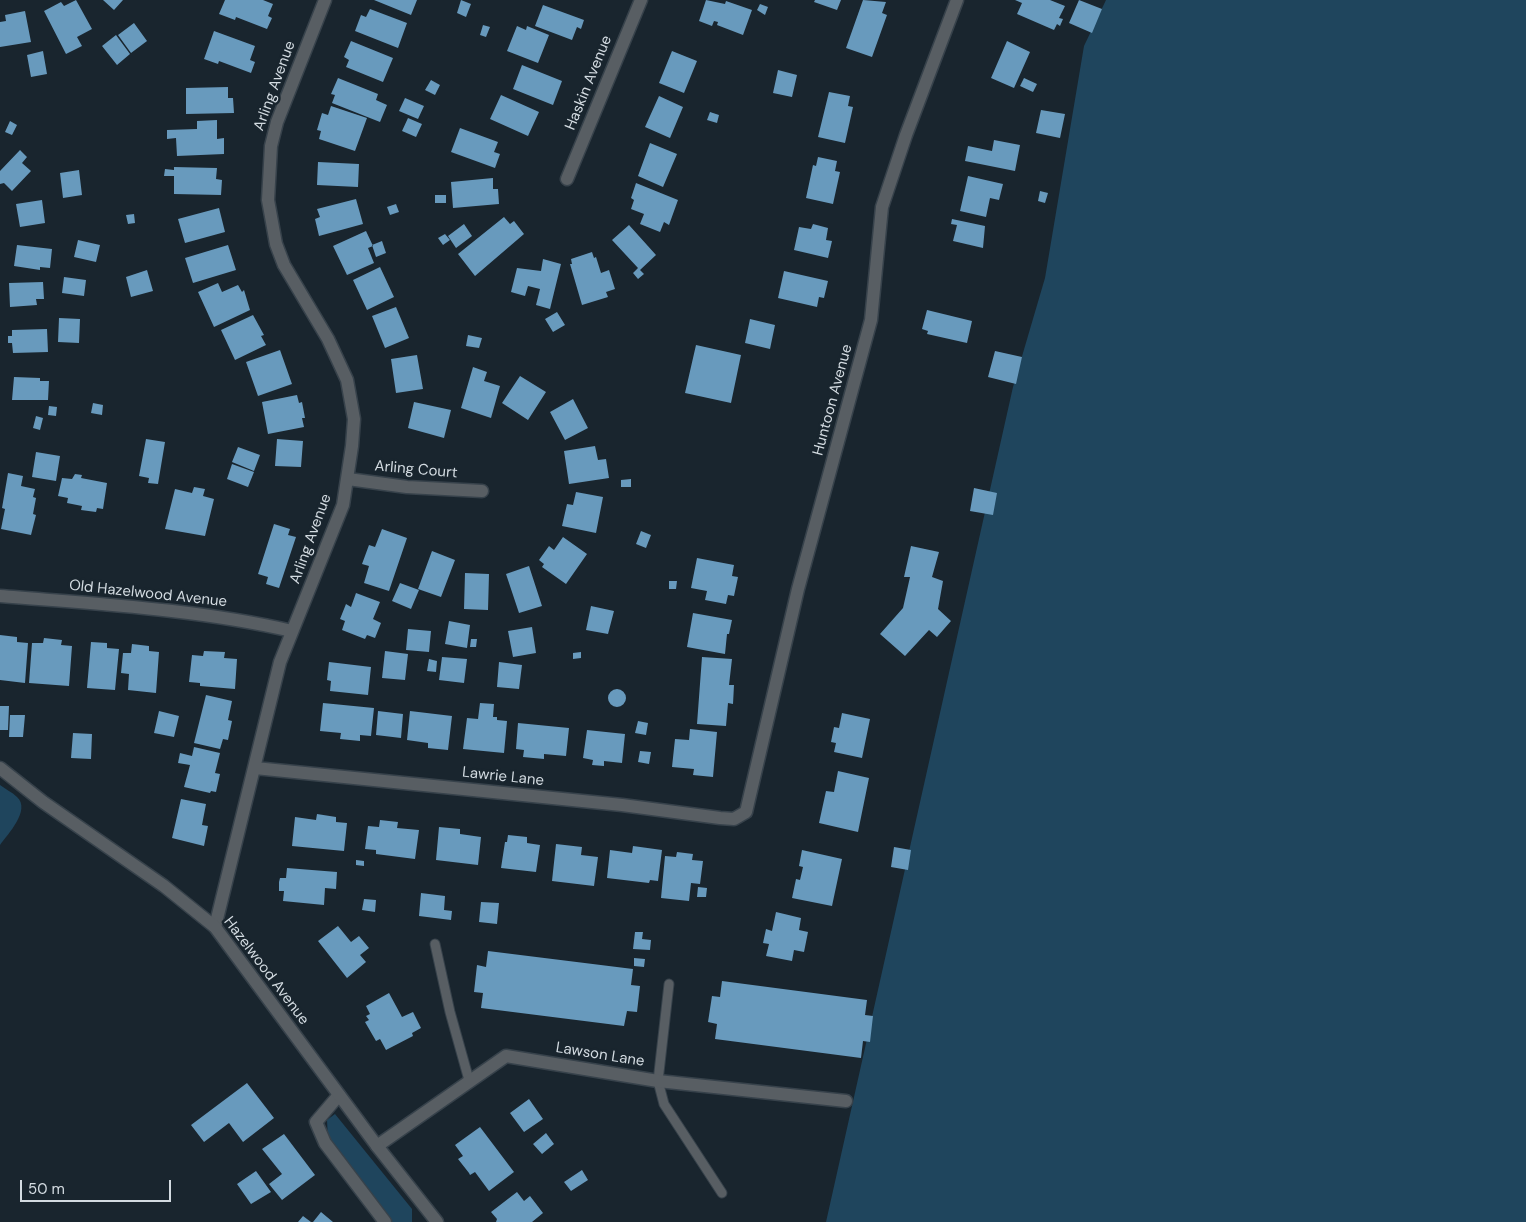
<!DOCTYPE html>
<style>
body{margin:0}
#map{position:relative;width:1526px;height:1222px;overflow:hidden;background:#19252e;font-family:"DM Sans",sans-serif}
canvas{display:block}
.scale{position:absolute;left:20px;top:1180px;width:151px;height:22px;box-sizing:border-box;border:2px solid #d3dbe1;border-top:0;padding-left:6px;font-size:15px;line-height:18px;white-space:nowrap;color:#d3dbe1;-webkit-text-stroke:4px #19252e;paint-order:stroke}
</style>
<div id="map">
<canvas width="1526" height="1222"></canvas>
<div class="scale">50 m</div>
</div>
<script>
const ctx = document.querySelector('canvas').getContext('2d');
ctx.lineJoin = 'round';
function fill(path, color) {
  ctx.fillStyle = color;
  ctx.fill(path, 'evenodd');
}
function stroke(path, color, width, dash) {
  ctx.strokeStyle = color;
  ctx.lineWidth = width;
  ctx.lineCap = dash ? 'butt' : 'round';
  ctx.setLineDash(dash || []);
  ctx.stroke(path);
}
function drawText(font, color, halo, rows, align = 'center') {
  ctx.font = font + ' "DM Sans",sans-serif';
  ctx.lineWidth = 5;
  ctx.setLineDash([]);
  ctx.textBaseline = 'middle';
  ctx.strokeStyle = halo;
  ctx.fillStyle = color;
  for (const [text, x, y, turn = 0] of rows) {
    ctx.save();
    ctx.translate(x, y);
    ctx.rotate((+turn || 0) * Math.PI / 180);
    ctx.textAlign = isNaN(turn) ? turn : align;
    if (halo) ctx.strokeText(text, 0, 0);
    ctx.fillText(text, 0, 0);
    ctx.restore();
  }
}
fill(new Path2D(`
 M1106 0H1526V1222H826L1013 387 1045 278 1084 46Z
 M0 785C5 789 12 792 17 797 31 810 8 834 0 845Z
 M335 1114 412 1209V1222H390L328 1141 327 1120Z`), '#1f455d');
fill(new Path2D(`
 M76 0 92 29 77 37 82 46 66 54 44 11 61 2 64 6Z
 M103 0H123L114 10Z
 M225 0H263L273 4 268 16 272 18 267 29 236 17 235 20 219 14Z
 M374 0H417L411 15Z
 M461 0 471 4 466 17 457 13Z
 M706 0 725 4 726 1 752 10 743 35 717 25 718 22 714 21 712 26 699 21Z
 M815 0H841L837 10 814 2Z
 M863 0 886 2 882 13 887 15 872 57 846 48Z
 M1015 0H1050L1065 6 1059 18 1063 19 1060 26 1057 24 1054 30 1017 14 1022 3Z
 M1079 0 1102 9 1092 33 1069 23Z
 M760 4 768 7 765 15 757 10Z
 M543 5 584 20 581 29 577 27 572 40 535 26Z
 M370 9 407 23 398 48 355 31 361 15 366 17Z
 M25 11 31 42 0 47V22L6 21 5 15Z
 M134 23 147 41 131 53 118 35Z
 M483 25 490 27 486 37 480 35Z
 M517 26 526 30 527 26 549 35 538 63 507 51Z
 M214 31 255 46 250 60 255 62 251 73 219 61 218 64 204 59Z
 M116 35 130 54 117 65 102 46Z
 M351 41 393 58 383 82 346 67 349 60 344 57Z
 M1007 41 1030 52 1014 88 991 78Z
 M43 51 47 74 31 77 27 55Z
 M672 51 697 61 684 93 659 83Z
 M522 65 562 81 553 105 513 89Z
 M778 70 797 75 792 97 773 93Z
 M338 78 378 94 376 100 387 105 380 122 332 103 335 95 331 94Z
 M1024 78 1037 84 1033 92 1020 86Z
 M431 80 440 85 435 95 425 90Z
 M228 87V98H233L234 113 186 114V88Z
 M829 92 850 96 848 106 853 107 845 143 818 137Z
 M501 95 539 112 528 136 490 119Z
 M659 96 683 107 670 138 645 127Z
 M405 98 424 106 418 119 399 111Z
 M331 106 367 118 355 151 319 139 321 131 317 130 322 113 328 115Z
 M1041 110 1065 114 1060 138 1036 133Z
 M710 112 719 115 717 123 707 120Z
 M408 118 422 124 416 137 402 131Z
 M217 120V139L224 138V154L177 156 176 138 167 139V130L197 129V121Z
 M10 121 17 125 12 135 5 132Z
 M460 128 498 142 494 152 500 154 495 168 451 152Z
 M994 140 1020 145 1015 171 965 161 968 146 992 151Z
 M650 143 677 154 663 187 638 176Z
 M20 150 27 157 22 163 31 171 12 191 4 183 0 184V171Z
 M818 157 837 161 835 171 840 172 833 204 806 198 813 165 816 166Z
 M318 162 359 164 358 187 317 185Z
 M174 167 217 168 216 179 222 180 221 195 174 194V176H164L165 169 174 170Z
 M79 170 82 195 63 198 60 173Z
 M968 176 1003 184 999 200 990 198 986 217 960 211Z
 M493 178V189H498L499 204 453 208 451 182Z
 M636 183 678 200 669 225 664 222 660 232 640 224 644 214 631 209 634 200 631 198Z
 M1040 191 1048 193 1045 203 1038 201Z
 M435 195H446V203H435Z
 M356 199 363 224 319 236 315 219 320 217 317 209Z
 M42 200 45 223 20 227 16 204Z
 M396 204 399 212 390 215 387 207Z
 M219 208 225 232 185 243 178 219Z
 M134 214 135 223 128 224 126 215Z
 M504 217 510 224 514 221 524 234 475 276 458 254Z
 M952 219 985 226 983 248 953 241 957 225 951 224Z
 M464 224 472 236 456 248 448 236Z
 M813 224 828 228 826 240 832 241 828 258 794 250 799 227 811 229Z
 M629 225 656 255 640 270 644 274 638 279 633 273 638 268 612 240Z
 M366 231 373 246 368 248 374 263 347 275 333 246Z
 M445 234 450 240 443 245 438 238Z
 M78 240 100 245 96 262 74 257Z
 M382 241 386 253 376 257 372 245Z
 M17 245 52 249 50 268 40 267V270L14 266Z
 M228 245 236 270 193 283 185 258Z
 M592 252 594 258 596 257 601 273 609 270 615 289 606 292 608 297 582 305 570 264H572L571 259Z
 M543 259 561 264 550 309 536 305 540 289 528 286 525 296 511 292 517 268 541 271Z
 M380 267 394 297 367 310 353 280Z
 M147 270 153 291 131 297 126 277Z
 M784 271 828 281 824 298 819 297 817 307 778 298Z
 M64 277 86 280 84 296 62 293Z
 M43 282 44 299H36L37 305 10 307 9 283Z
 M218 283 222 292 238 285 242 292 244 290 250 310 214 327 198 292Z
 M396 307 409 338 385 348 372 316Z
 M927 310 972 321 967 343 927 334 928 331 922 329Z
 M557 312 565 325 553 332 545 319Z
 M253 315 264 335 261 336 266 345 235 360 221 330Z
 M59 318 80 319 79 343 58 342Z
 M750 319 775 325 770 349 745 343Z
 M47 329 48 352 13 353 12 343H8V336H12V330Z
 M468 335 482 338 479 348 466 346Z
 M696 345 741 355 731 403 685 393Z
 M280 350 292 384 258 396 246 362Z
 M995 351 1022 357 1016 384 988 377Z
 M417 355 423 389 396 393 391 359Z
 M473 367 487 372 484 381 500 386 491 418 461 408Z
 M520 376 546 392 528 420 502 403Z
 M14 377 40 378V381H49L48 400H12Z
 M297 395 299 403 302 402 305 418H302L304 427 268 434 262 402Z
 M573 399 588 428 565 440 550 412Z
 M414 402 451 410 444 438 408 428Z
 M93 403 103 405 102 415 91 413Z
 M49 406 57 407 56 416 48 415Z
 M36 416 43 418 40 430 33 428Z
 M146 439 165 442 158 484 148 483 149 478 139 476Z
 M277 439 303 441 301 467 275 466Z
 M595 446 598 460 606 459 609 478 569 484 564 451Z
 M238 447 260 455 254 471 232 462Z
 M36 452 60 456 56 481 32 477Z
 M232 464 254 472 248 487 227 479Z
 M8 473 23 476 21 486 35 489 33 497 36 498 33 514 36 515 31 535 1 529 5 509 2 508Z
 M75 474 82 475 81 478 107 483 103 509 97 508 96 512 81 510 82 506 67 503 68 498 58 496 62 478 72 479Z
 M631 479V487H621V480Z
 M194 487 205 489 203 496 214 499 205 536 165 529 175 489 192 493Z
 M974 488 997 493 993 515 970 511Z
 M576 492 603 497 596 533 562 526 567 504 573 505Z
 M274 524 290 529 288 535 296 537 279 588 266 584 268 577 258 574Z
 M382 529 407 538 389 591 364 583 369 566 362 564 369 545 375 547Z
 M641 531 651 535 646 548 636 544Z
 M563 537 587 554 566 584 542 567 544 564 539 560 549 546 554 550Z
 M911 546 939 552 932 577 943 581 938 609 951 621 937 637 929 630 905 656 880 634 903 608 910 577H904Z
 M432 551 455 560 441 597 418 589Z
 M697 558 734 565 732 576 738 577 734 596 728 595 726 604 705 600 707 591 691 588Z
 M529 566 542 606 519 613 506 574Z
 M465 573 489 574 488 610 464 609Z
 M669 581H677L676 589H669Z
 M400 583 419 590 411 609 392 601Z
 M356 593 380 602 373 619 381 623 375 638 367 635 365 639 342 630 345 621 340 619 346 604 351 607Z
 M591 606 614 611 608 634 586 630Z
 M693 613 732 620 729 634H727L725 654 687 647Z
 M449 621 470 625 467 648 445 644Z
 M532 627 536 653 513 657 508 631Z
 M408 629 431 631 429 652 406 650Z
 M0 635 17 637V642L28 643 25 683 0 680Z
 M44 638 62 640 61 645 72 646 69 686 29 683 32 643H43Z
 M471 639H477L476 647H470Z
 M91 642 107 643V648L119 649 115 690 87 688Z
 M132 644 149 646V651L159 652 156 693 128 690 129 674 121 673 123 653H131Z
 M204 651 225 652 224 658 237 659 235 689 200 686V683L189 682 192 655 203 656Z
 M385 651 408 654 405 680 382 678Z
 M581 652V658L573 659V653Z
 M442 657 467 659 464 683 439 680Z
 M702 657 732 659 729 685H734L733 704 728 703 726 726 697 724Z
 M429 659 437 661 436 672 427 671Z
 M329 662 371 667 368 695 330 691 331 681 327 680Z
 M499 662 522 665 519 689 497 687Z
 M608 698a9 9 0 1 1 18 0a9 9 0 1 1-18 0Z
 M206 695 232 701 228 720 232 721 228 740 223 739 220 749 194 743Z
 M323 703 374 708 371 736 360 735V741L340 739 341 733 320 731Z
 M480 703 494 704 493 717H497V720L507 721 504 753 463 749 467 718 478 719Z
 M0 706H9L8 730H0Z
 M159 711 179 716 174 737 154 733Z
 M378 711 403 714 401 738 376 735Z
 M410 711 452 716 448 750 428 748V743L407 740Z
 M842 713 870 719 862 758 834 752 836 743 831 742 834 727 839 728Z
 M10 715H25L23 737H9Z
 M638 721 648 723 646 735 635 733Z
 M518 723 569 728 566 756 544 754V759L523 757 524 750 516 749Z
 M690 729 717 732 713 777 693 775 694 769 672 767 675 739 689 740Z
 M587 730 625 734 622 763 604 761V766L592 765 593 760 583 758Z
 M73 733 92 734 91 759 71 758Z
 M194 747 220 753 215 773 220 774 216 792 211 791 210 793 184 787 190 765 178 763 180 753 192 756Z
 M640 751 651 752 649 764 638 762Z
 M838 771 869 778 858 832 819 823 826 791 834 792Z
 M181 799 206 804 202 825 208 826 204 846 172 838Z
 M317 814 336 817V822L347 823 344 851 292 846 295 817 316 820Z
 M380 820 398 822 397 828 419 830 415 859 376 854V850L365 849 368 826 379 827Z
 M439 827 460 829V834L481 837 478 865 436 860Z
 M508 835 527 837V843L540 845 536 872 501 868 505 842H507Z
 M556 844 582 847 581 855 598 857 594 886 552 881Z
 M633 846 662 850 658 881 650 880 649 883 607 878 610 850 632 853Z
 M894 847 911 850 908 870 891 867Z
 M802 850 842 859 832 906 792 898 796 879 800 880 803 867 799 866Z
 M677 852 693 854 692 860 703 861 700 884 691 883 689 901 661 898 665 856 676 857Z
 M356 860 364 861V866L356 865Z
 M287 868 337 872 336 889 325 888 324 905 283 901 284 891H279V882L280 878H286Z
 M698 887 707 888 706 897H697Z
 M421 893 445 896 444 910 452 911 451 920 419 916Z
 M364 899 376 900 375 912 362 910Z
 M481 902 499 903 497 924 479 922Z
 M776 912 801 918 799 930 808 932 804 952 794 950 792 961 766 956 769 944 763 943 766 929 772 931Z
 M338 926 351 942 359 936 369 948 360 955 366 962 347 978 318 941Z
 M635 932H643L642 939 651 940 650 950 633 949Z
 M488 951 633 969 631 985 640 986 637 1012 627 1011 624 1026 481 1008 483 993 474 992 477 965 486 967Z
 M634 958 645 959 644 967 634 966Z
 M722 981 867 1000 865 1015 873 1016 870 1042 863 1041 861 1058 715 1039 717 1024 708 1022 712 996 720 997Z
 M389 993 402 1017 413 1012 421 1028 412 1033 413 1036 386 1050 380 1039 376 1041 365 1022 369 1020 366 1016 370 1014 366 1006Z
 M247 1083 274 1118 243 1142 229 1123 204 1142 191 1125Z
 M529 1099 543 1119 524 1132 510 1113Z
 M480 1127 514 1172 489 1191 475 1172 470 1175 469 1173 458 1159 463 1156 455 1145Z
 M546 1133 554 1144 542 1154 533 1144Z
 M284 1134 315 1175 282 1200 269 1184 282 1174 262 1149Z
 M582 1170 588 1180 571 1191 564 1182Z
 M256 1171 271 1192 251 1204 237 1184Z
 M517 1192 524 1201 530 1196 543 1213 532 1222H496L497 1219 491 1212Z
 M321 1212 333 1222H313Z
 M303 1216 311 1222H298Z`), '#689abd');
const service = new Path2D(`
 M435 944 450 1012 469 1080
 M669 984 658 1081 664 1104 722 1193`);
const minor = new Path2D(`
 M567 179 641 0
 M348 479 407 487 482 491
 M0 596C97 604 197 609 292 631
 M255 768 622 805 720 818 734 819 746 812 798 589 871 320 882 207 906 135 957 0
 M215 927 280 662 343 505 352 446 354 419 347 380 328 339 284 265 276 244 268 200 271 146 277 122 325 0
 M339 1095 316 1122 325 1143 385 1222
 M377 1146 506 1056 658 1081 846 1101`);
const tertiary = new Path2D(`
 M0 768 43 802 164 886 215 927 377 1146 437 1222`);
stroke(service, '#37424b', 11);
stroke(minor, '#37424b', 15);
stroke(tertiary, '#37424b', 15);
stroke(service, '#585e63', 9);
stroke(minor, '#585e63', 12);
stroke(tertiary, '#585e63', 12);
drawText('15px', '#d3dbe1', '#19252e', [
 ["Haskin Avenue",589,83,-68],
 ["Arling Avenue",275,86,-70],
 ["Huntoon Avenue",833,400,-75],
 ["Arling Court",416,470,5],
 ["Arling Avenue",311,539,-70],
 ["Old Hazelwood Avenue",148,594,6],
 ["Lawrie Lane",503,777,6],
 ["Hazelwood Avenue",266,971,53],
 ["Lawson Lane",600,1055,9]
]);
</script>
